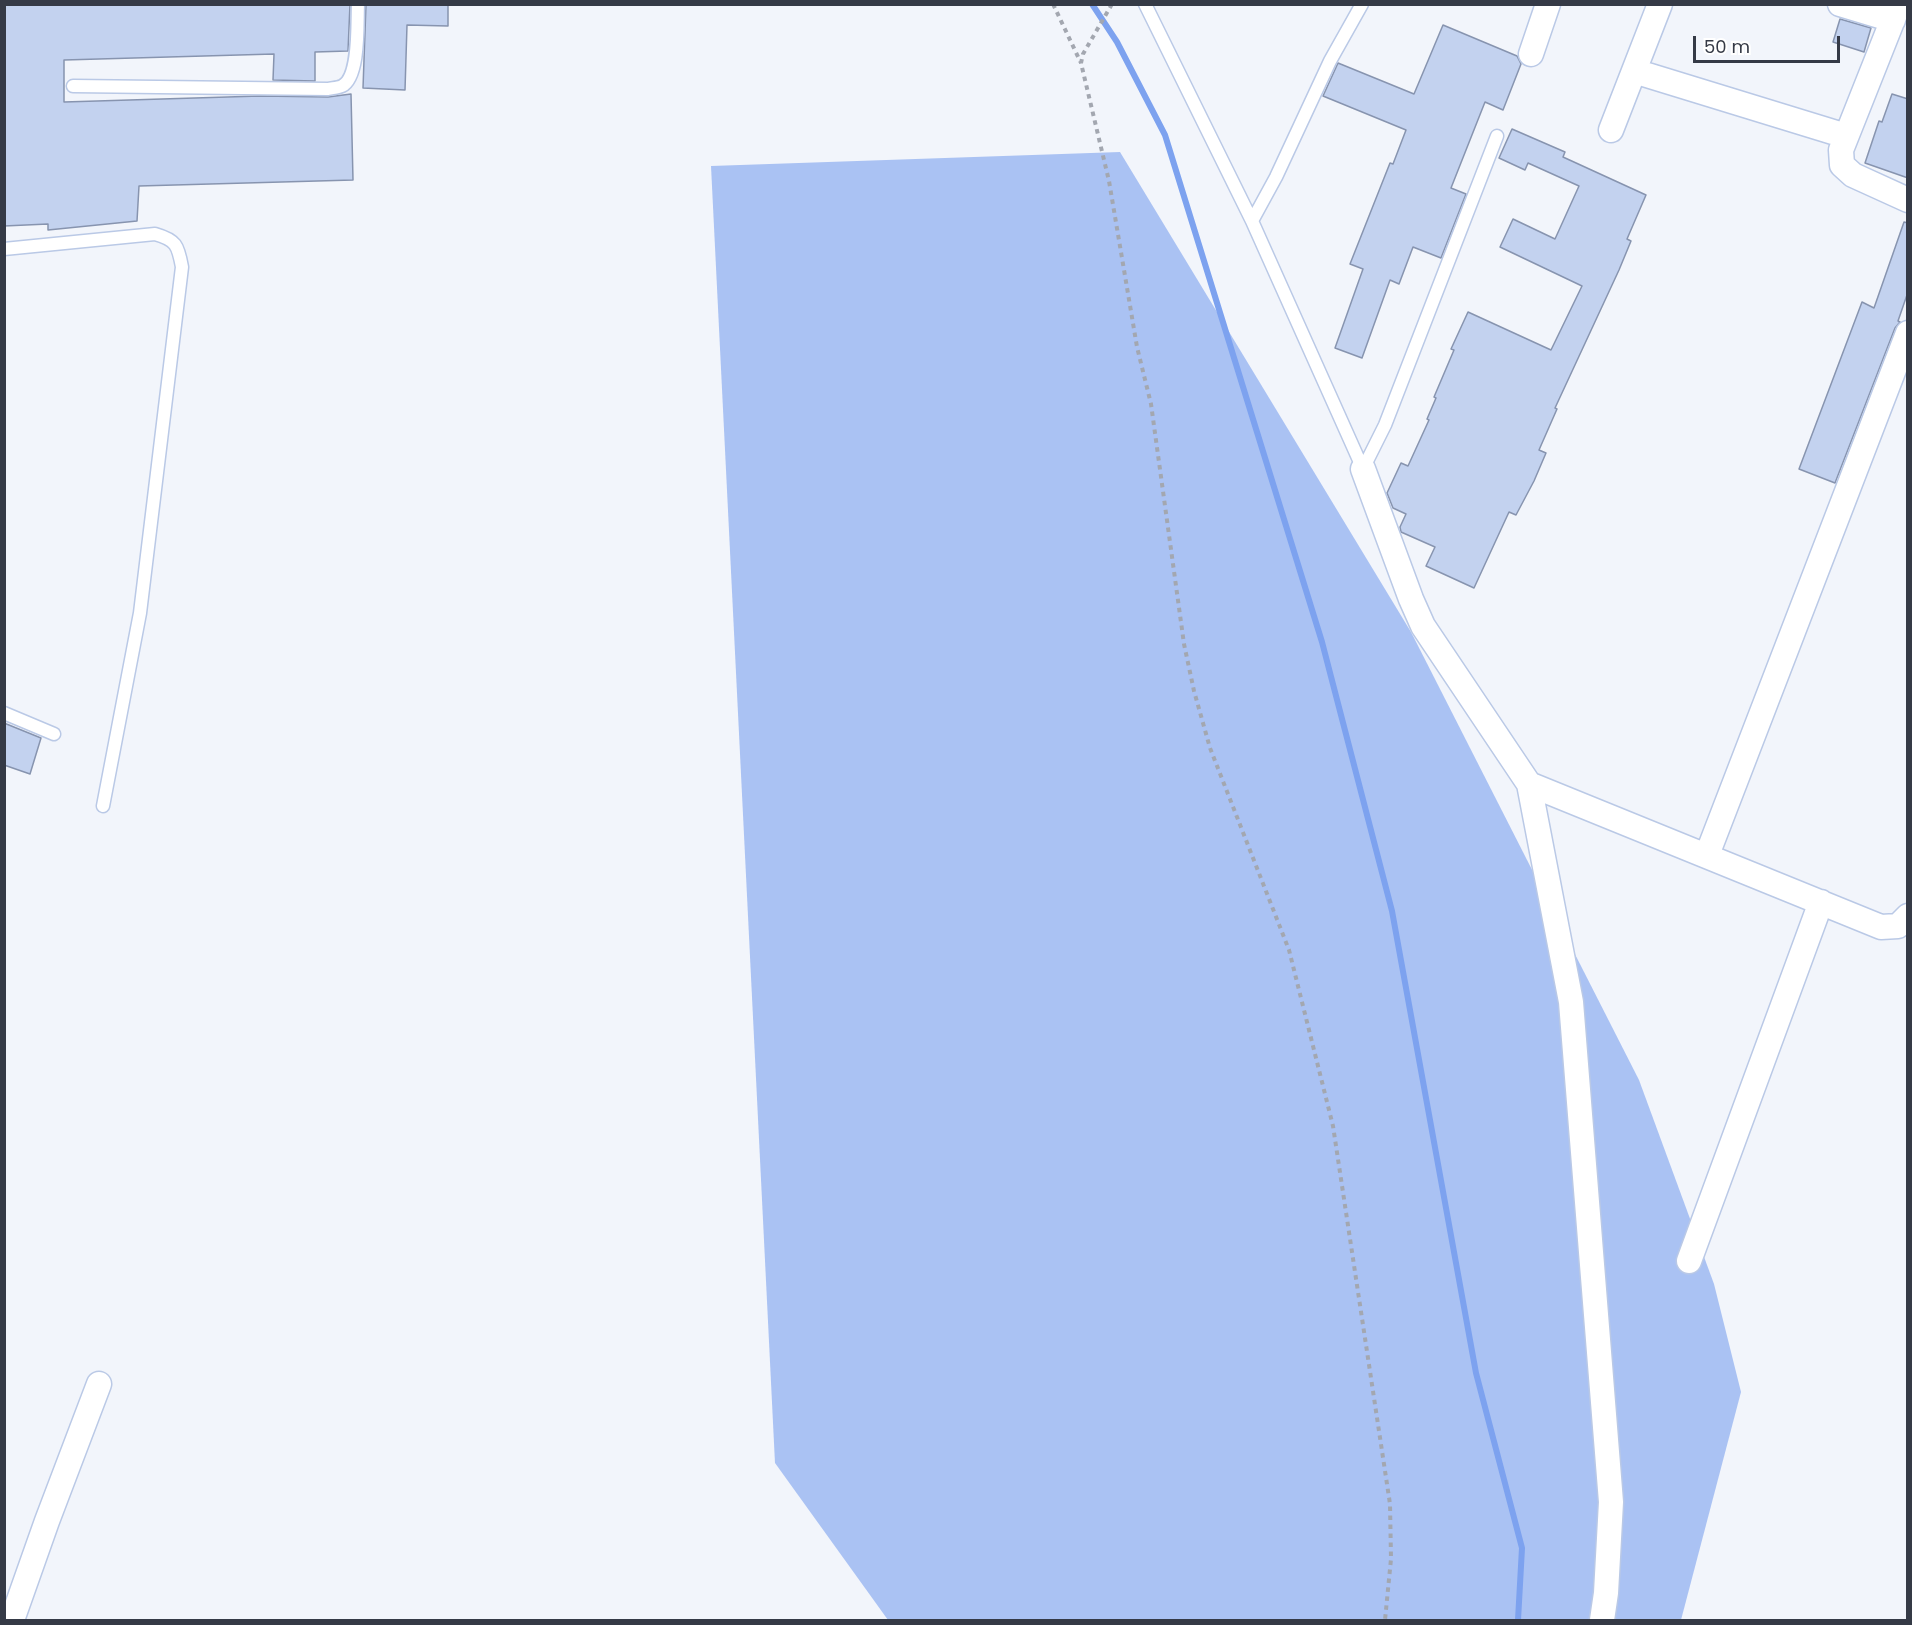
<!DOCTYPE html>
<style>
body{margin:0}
#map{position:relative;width:1912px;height:1625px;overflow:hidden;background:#f2f5fb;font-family:Poppins,sans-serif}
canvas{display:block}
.frame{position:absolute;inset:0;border:6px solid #353a46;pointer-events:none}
.scale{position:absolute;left:1693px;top:36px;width:147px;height:27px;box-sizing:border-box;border:3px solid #353a46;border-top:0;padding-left:8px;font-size:18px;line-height:21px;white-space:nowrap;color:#353a46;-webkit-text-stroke:4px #fff;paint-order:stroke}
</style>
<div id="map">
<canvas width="1912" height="1625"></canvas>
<div class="frame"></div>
<div class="scale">50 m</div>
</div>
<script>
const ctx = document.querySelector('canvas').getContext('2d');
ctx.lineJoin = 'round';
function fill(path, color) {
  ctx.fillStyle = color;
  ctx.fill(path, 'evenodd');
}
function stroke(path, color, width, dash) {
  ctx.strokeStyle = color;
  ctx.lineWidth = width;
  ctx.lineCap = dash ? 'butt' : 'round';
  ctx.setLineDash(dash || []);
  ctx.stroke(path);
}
fill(new Path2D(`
 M1120 152 1411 632 1639 1080 1714 1284 1741 1392 1681 1620H888L775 1463 711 166Z`), '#aac2f3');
stroke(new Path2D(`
 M1092 4 1117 42 1165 135 1322 642 1392 911 1476 1373 1522 1548 1518 1620`), '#7da2ef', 6);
const building = new Path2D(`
 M4 4H350L348 51 315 52V81L273 80 274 54 64 60V102L260 96 328 97 351 94 353 180 139 186 137 221 48 230V224L4 226Z
 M366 4H448V26L407 25 405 90 363 88Z
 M1840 19 1871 28 1864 52 1833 42Z
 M1443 25 1517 56 1521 64 1503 110 1485 102 1451 188 1466 194 1441 258 1413 247 1399 284 1390 280 1362 358 1335 348 1363 269 1350 264 1390 163 1393 164 1406 130 1323 96 1338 63 1414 94Z
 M1892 94 1908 99V178L1865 163 1879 121 1882 122Z
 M1512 129 1565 152 1563 157 1646 195 1627 239 1631 241 1619 270 1555 408 1557 409 1539 450 1546 453 1534 481 1516 515 1509 512 1474 588 1426 566 1435 547 1401 532 1400 527 1406 514 1393 508 1387 493 1401 463 1408 466 1429 420 1427 419 1436 398 1434 397 1454 350 1451 349 1468 312 1551 350 1582 286 1500 247 1513 219 1555 239 1579 186 1528 163 1525 170 1499 158Z
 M1904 222 1908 223V292L1898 321 1900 322 1895 328 1835 483 1799 469 1862 302 1874 308Z
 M4 723 41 738 30 774 4 765Z`);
fill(building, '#c3d2ef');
stroke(building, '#8794af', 1.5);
const service = new Path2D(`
 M1145 4 1252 221 1363 469
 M73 86 328 89C332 88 338 88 342 86 360 77 357 23 358 4
 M1252 221 1276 177 1330 61 1362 4
 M4 249 155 234C176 240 178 245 182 267L140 613 103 806
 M1363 469 1385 425 1497 136
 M4 713 54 734`);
const minor = new Path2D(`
 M1840 4 1893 20
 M1899 4 1841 150 1842 165 1853 175 1908 200
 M1531 54 1548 4
 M1634 71 1846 136
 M1611 130 1660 4
 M1363 469 1411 599 1423 626 1529 784 1571 1002 1611 1502 1606 1593 1602 1620
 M1529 784 1881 927 1898 926 1908 916
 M1707 855 1908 333
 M1689 1261 1821 902
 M12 1620 47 1521 99 1384`);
stroke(service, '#bac9e6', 15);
stroke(minor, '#bac9e6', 27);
stroke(new Path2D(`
 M1053 4 1081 63
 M1112 4 1083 54 1081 63 1109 181 1137 347 1151 404 1184 644 1194 691 1210 748 1289 950 1333 1126 1390 1504 1391 1559 1385 1620`), '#a3a7b0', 4, [4.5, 4.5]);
stroke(service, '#fff', 12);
stroke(minor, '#fff', 24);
</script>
